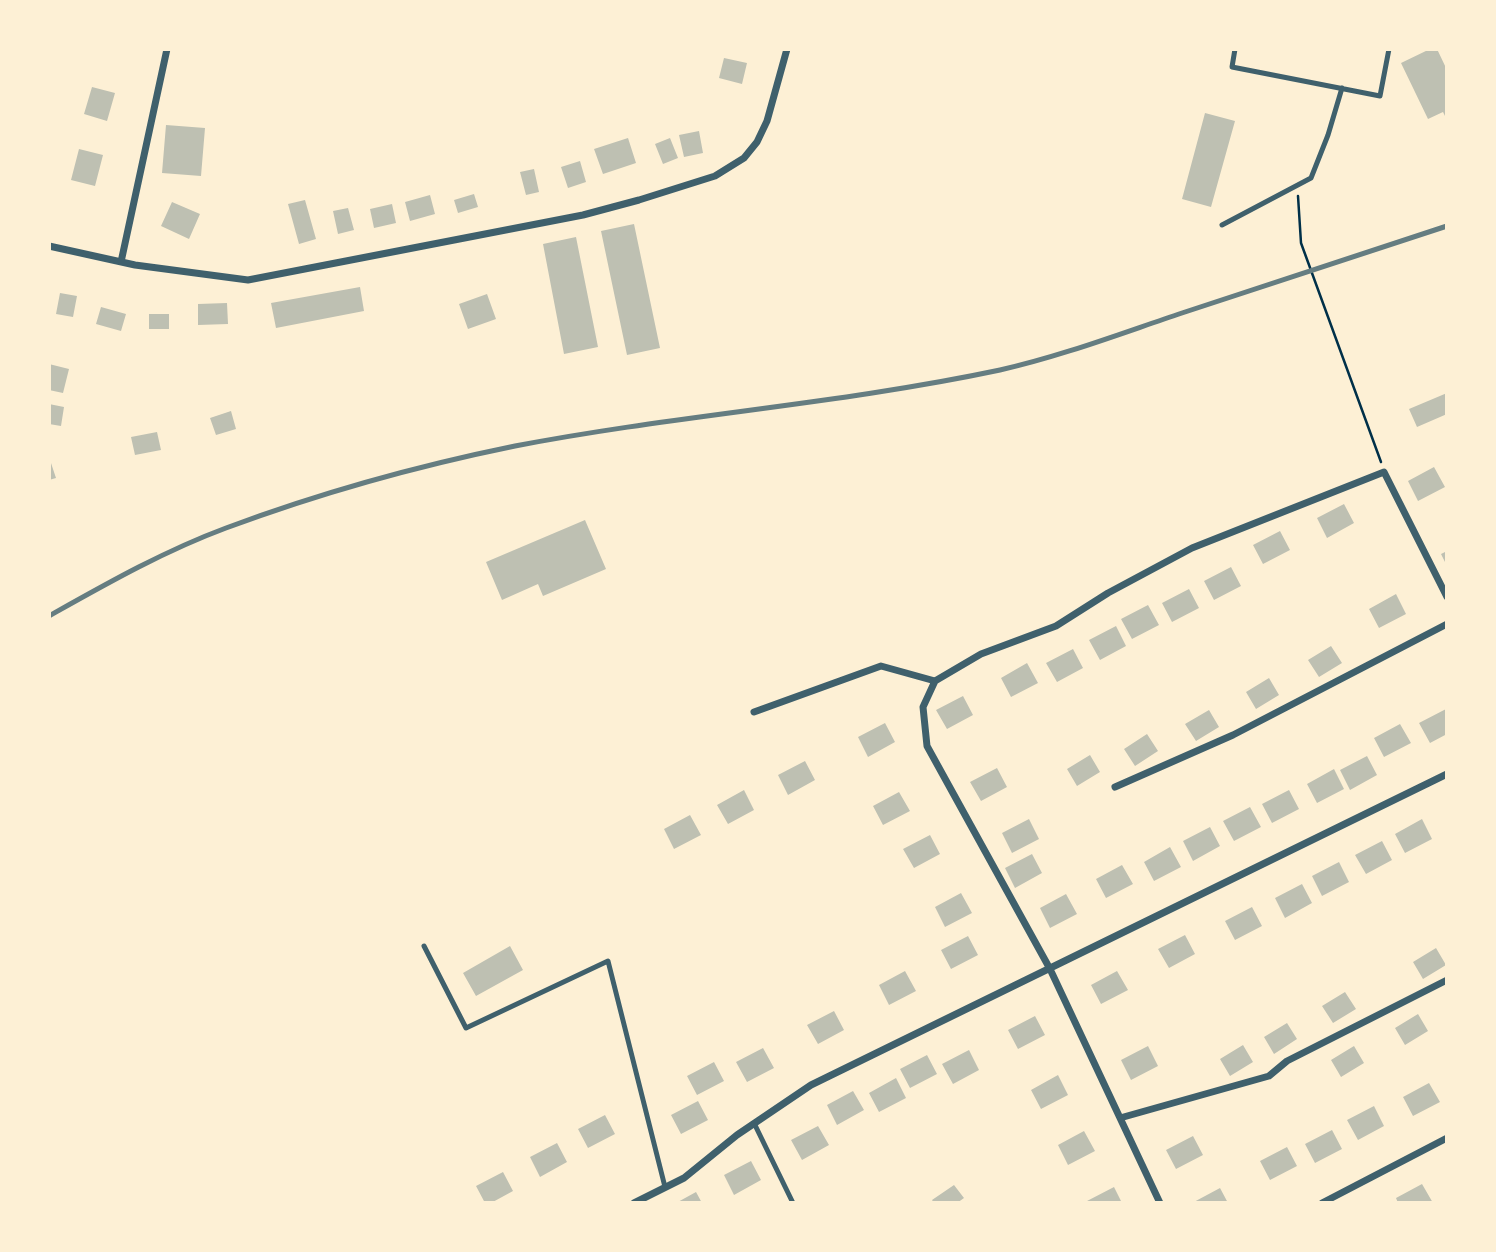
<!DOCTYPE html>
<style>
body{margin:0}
#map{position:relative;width:1496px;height:1252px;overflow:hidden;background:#fdf0d5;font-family:"Roboto Serif",serif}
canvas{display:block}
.frame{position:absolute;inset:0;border:51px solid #fdf0d5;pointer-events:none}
</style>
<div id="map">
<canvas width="1496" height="1252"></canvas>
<div class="frame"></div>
</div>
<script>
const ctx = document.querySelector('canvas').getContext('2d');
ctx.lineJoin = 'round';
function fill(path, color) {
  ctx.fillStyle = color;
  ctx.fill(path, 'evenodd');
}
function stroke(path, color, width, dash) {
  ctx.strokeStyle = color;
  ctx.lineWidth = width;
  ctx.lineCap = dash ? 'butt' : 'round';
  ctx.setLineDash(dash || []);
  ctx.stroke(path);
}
fill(new Path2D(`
 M1430 49H1437L1447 70V120L1443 112 1428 119 1401 63Z
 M724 58 747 63 742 84 719 78Z
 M92 87 115 93 107 121 84 114Z
 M1205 113 1235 121 1211 207 1182 199Z
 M166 125 205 128 201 176 162 173Z
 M699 131 703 153 684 157 679 135Z
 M628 138 636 163 603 174 594 149Z
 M670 138 678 158 663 164 655 144Z
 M79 149 103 155 95 186 71 180Z
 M580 161 586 182 568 188 561 167Z
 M534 169 539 192 526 195 520 172Z
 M474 194 478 207 458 213 454 200Z
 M430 195 435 214 410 221 405 202Z
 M305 200 316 239 299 244 288 204Z
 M172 202 200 214 189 239 161 226Z
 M392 204 396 223 374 228 370 209Z
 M348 208 354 230 338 234 333 211Z
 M634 224 660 348 627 355 601 231Z
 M576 237 598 347 564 354 543 244Z
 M360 287 364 311 276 328 271 303Z
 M60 293 77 296 73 317 56 314Z
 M487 294 496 319 468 329 459 304Z
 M227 303 228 324 198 325V304Z
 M101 307 126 314 121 331 96 324Z
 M149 314H169V329H149Z
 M49 364 69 369 63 393 49 390Z
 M1447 393V414L1417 427 1409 409Z
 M49 404 64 407 61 426 49 424Z
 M231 411 236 429 216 435 210 418Z
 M157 432 161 450 135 455 131 437Z
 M49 457 56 478 49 480Z
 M1434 467 1445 487 1418 501 1408 481Z
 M1344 504 1354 523 1327 538 1317 518Z
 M585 520 606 569 543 596 538 584 502 600 486 562Z
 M1280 531 1290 550 1263 564 1253 545Z
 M1447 551V566L1441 554Z
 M1231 567 1241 586 1214 600 1204 581Z
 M1189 589 1199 608 1172 622 1162 603Z
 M1396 594 1406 614 1379 628 1369 609Z
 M1148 605 1159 625 1132 639 1121 619Z
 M1116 626 1126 646 1100 660 1089 640Z
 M1331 646 1342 663 1319 677 1308 660Z
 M1073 649 1083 668 1057 682 1046 663Z
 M1027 663 1038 683 1011 697 1001 678Z
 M1269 678 1279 695 1256 709 1246 692Z
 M963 696 973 715 947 729 936 710Z
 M1446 709 1447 734 1430 743 1419 723Z
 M1209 710 1219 727 1196 741 1185 724Z
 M885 723 895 742 868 757 858 737Z
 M1400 724 1411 743 1384 757 1374 738Z
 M1147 734 1158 751 1135 766 1124 749Z
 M1090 755 1100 772 1077 786 1067 769Z
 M1367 756 1377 775 1350 790 1340 770Z
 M805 761 815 780 788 795 778 775Z
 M997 768 1007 787 981 801 970 782Z
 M1334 769 1344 789 1317 803 1307 784Z
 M744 790 754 810 728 824 717 805Z
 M1289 790 1299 809 1272 823 1262 804Z
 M899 792 910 811 883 825 873 806Z
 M1250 807 1261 827 1234 841 1223 821Z
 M690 815 701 835 674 849 664 829Z
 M1029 819 1039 839 1012 853 1002 833Z
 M1422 819 1432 839 1405 853 1395 834Z
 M1210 827 1220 846 1193 861 1183 841Z
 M930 835 940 854 914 868 903 849Z
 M1382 841 1392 860 1366 874 1355 855Z
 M1170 847 1181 867 1154 881 1144 862Z
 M1032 854 1042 873 1015 888 1005 868Z
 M1339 862 1349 882 1322 896 1312 876Z
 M1122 865 1133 884 1106 898 1096 879Z
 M1302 884 1312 903 1285 918 1275 898Z
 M961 893 972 913 945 927 935 907Z
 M1066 894 1077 914 1050 928 1040 908Z
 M1252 907 1262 926 1235 940 1225 921Z
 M1185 935 1195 954 1169 968 1158 949Z
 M968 936 978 955 951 969 941 950Z
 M510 946 523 970 476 996 463 973Z
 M1436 948 1446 965 1423 979 1413 962Z
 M905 971 916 991 889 1005 879 985Z
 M1117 971 1128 990 1101 1004 1091 985Z
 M1345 992 1356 1009 1333 1023 1322 1006Z
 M834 1011 844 1030 818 1044 807 1025Z
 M1418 1014 1428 1031 1405 1045 1395 1028Z
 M1035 1016 1045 1035 1018 1049 1008 1030Z
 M1287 1023 1297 1039 1274 1054 1264 1037Z
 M1243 1045 1253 1062 1230 1076 1220 1059Z
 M1148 1046 1158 1066 1131 1080 1121 1060Z
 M1354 1046 1364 1063 1341 1077 1331 1060Z
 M763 1048 774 1068 747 1082 736 1062Z
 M969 1050 979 1070 953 1084 942 1064Z
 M927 1055 937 1074 910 1088 900 1069Z
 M714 1062 724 1081 697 1095 687 1076Z
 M1058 1075 1068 1095 1041 1109 1031 1090Z
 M896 1078 906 1098 879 1112 869 1093Z
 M1429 1083 1440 1102 1413 1116 1403 1097Z
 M853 1091 864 1110 837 1125 827 1105Z
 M698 1101 708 1120 681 1134 671 1115Z
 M1374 1106 1384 1126 1358 1140 1347 1120Z
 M605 1115 615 1134 588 1148 578 1129Z
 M818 1126 829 1145 802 1160 791 1140Z
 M1332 1130 1342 1149 1315 1163 1305 1144Z
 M1084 1131 1095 1151 1068 1165 1058 1145Z
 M1193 1136 1203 1155 1176 1169 1166 1150Z
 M557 1143 567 1162 540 1177 530 1157Z
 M1287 1147 1297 1166 1270 1180 1260 1161Z
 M751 1161 761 1180 734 1195 724 1175Z
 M503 1172 513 1191 491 1203H485L476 1186Z
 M1422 1184 1433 1203H1398L1396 1198Z
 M954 1185 964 1198 957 1203H934L932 1200Z
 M1114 1187 1122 1203H1088L1087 1201Z
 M1220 1188 1228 1203H1192Z
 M696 1192 702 1203H676Z`), '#bec0b2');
stroke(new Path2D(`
 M1298 196 1301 243 1381 462`), '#003049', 2.5);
stroke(new Path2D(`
 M1235 49 1232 67 1380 96 1389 49
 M1222 225 1311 178 1328 135 1342 88
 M424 946 466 1028 608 961 665 1187
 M754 1123 793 1203`), '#3f606c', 5);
stroke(new Path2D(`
 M49 246 135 265 248 280 583 215 639 200 715 176 744 158 757 142 767 121 787 49
 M121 262 167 49
 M935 681 923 707 927 746 1050 969 1160 1203
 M754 712 881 666 935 681 981 654 1056 626 1108 593 1192 548 1384 472 1447 597
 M1115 787 1233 735 1447 624
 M1120 1118 1269 1076 1287 1061 1447 980
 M634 1203 684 1178 737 1135 811 1085 1447 774
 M1322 1203 1447 1138`), '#3f606c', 7);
stroke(new Path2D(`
 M49 616C106 584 164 551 226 528 320 493 417 466 515 446 676 415 840 404 1000 370 1062 356 1122 333 1182 313 1271 284 1359 255 1447 226`), '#657d81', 5);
</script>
